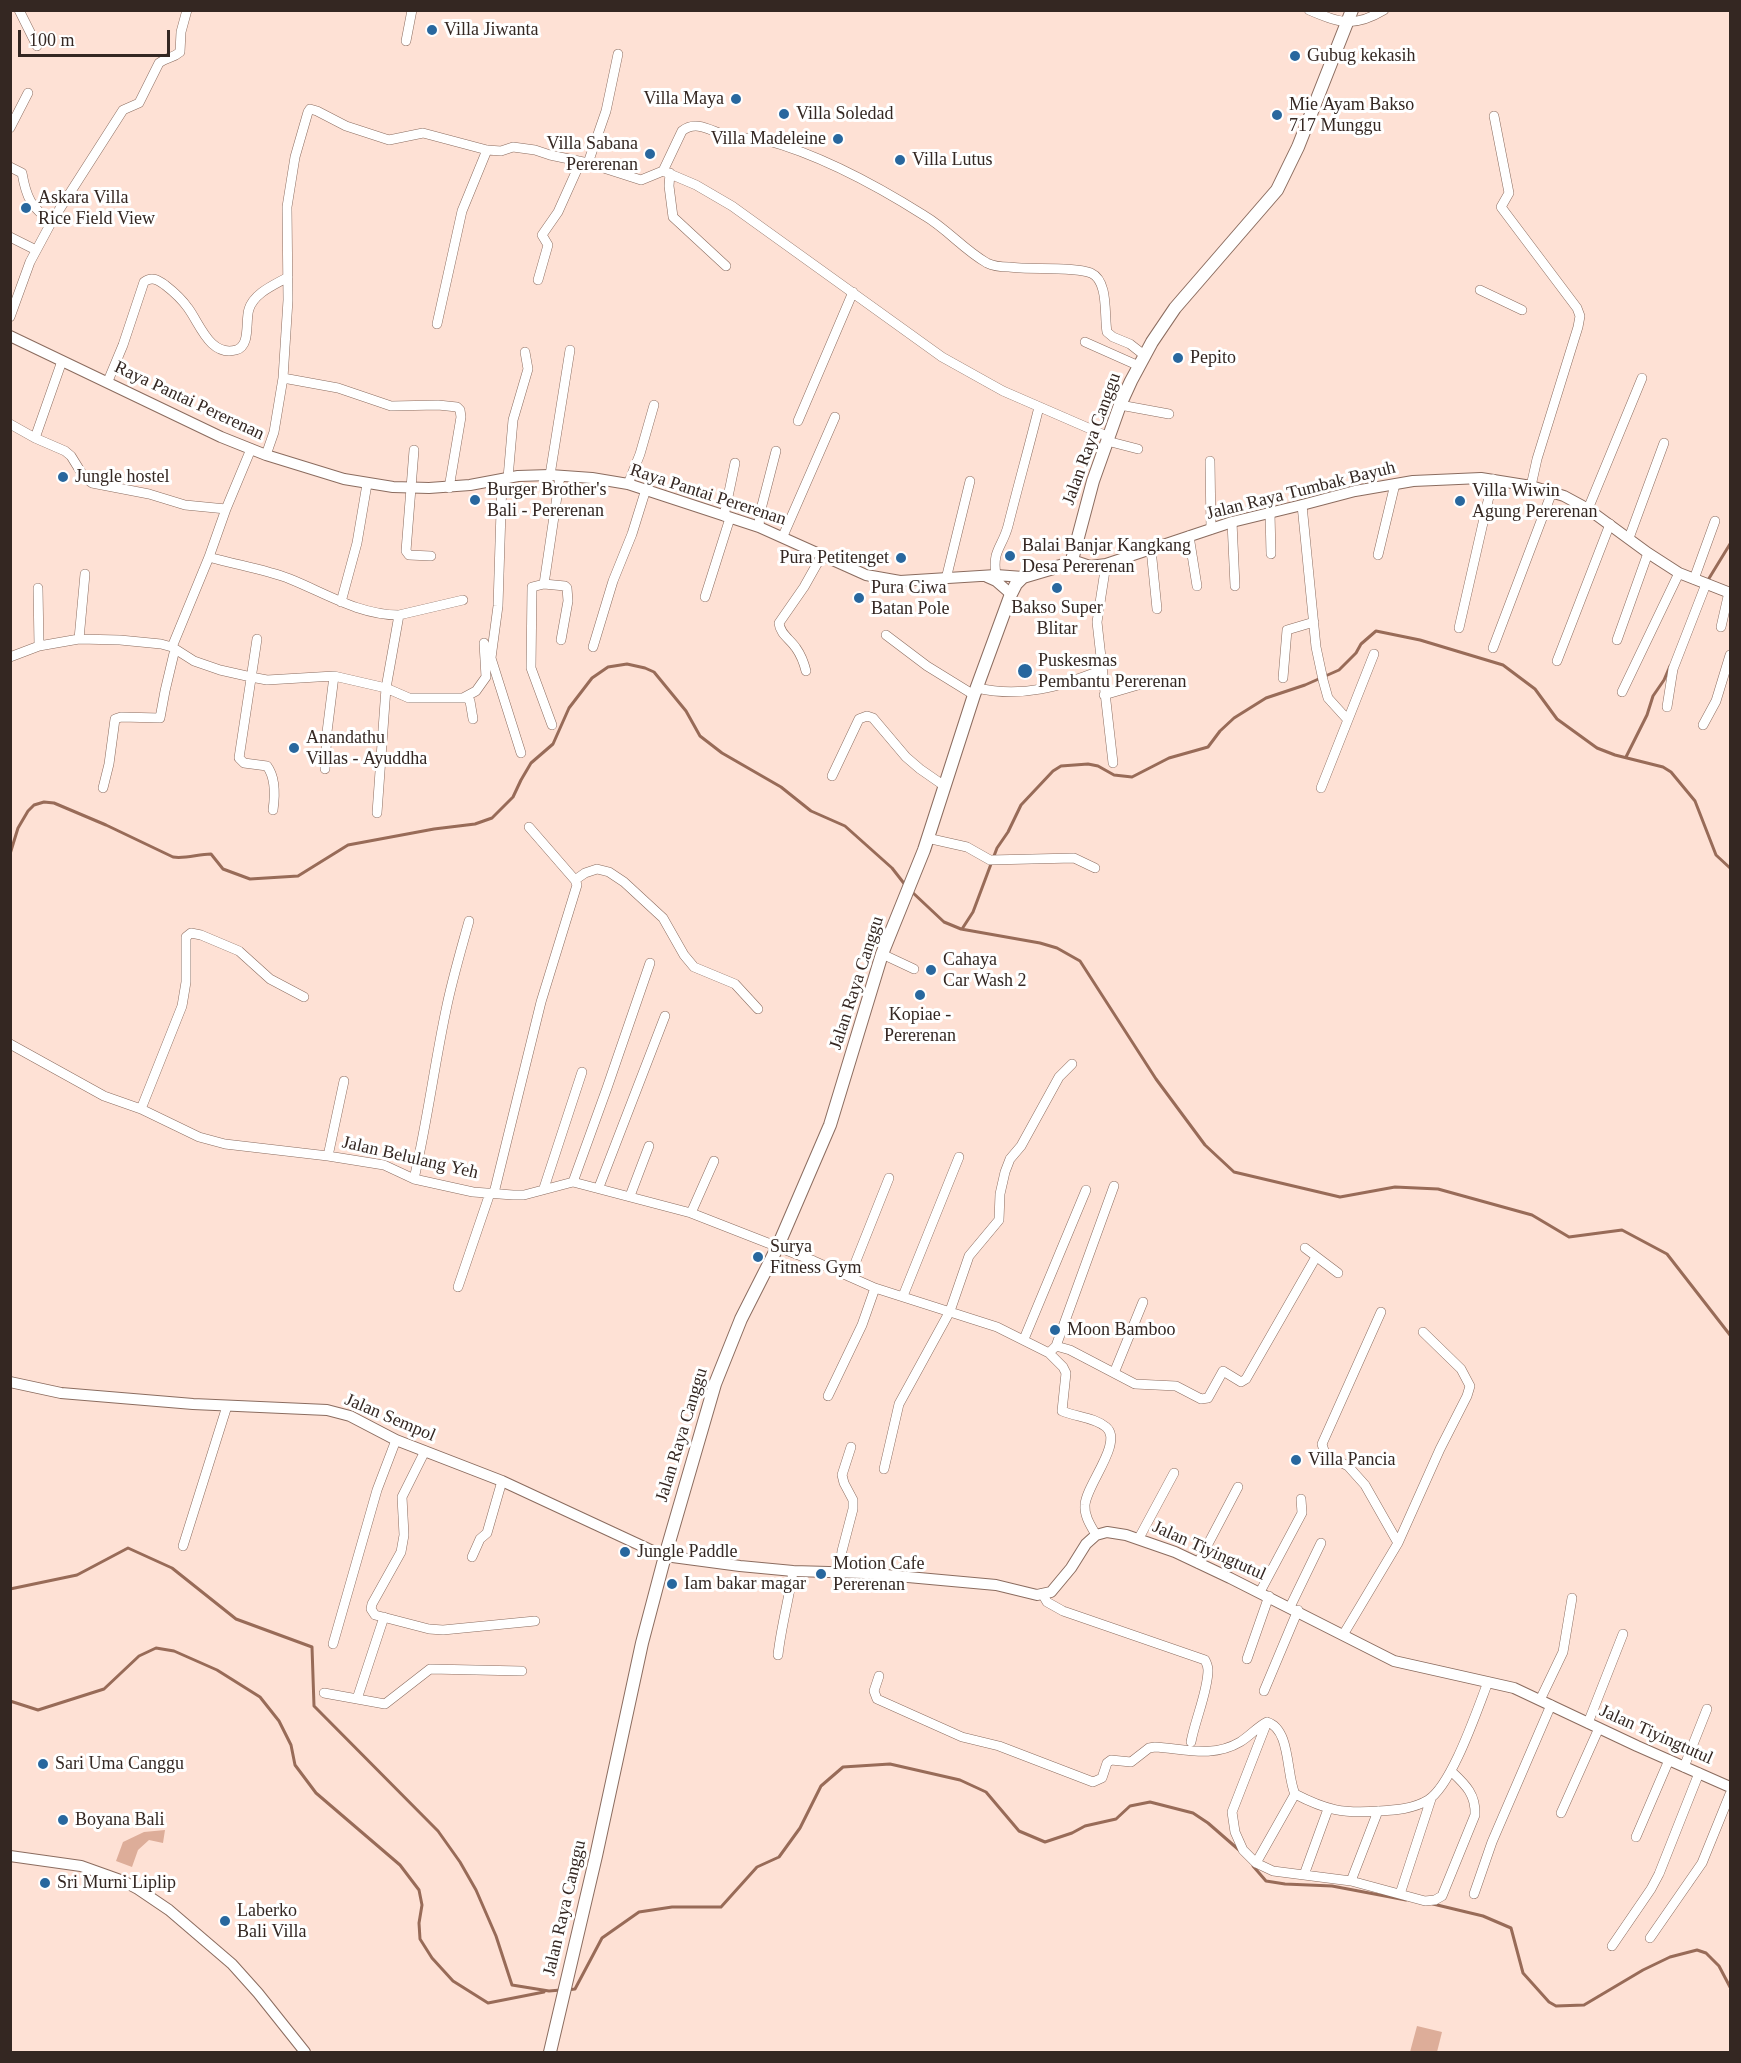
<!DOCTYPE html>
<style>
body{margin:0}
#map{position:relative;width:1741px;height:2063px;overflow:hidden;background:#fee1d5;font-family:Georgia,serif}
canvas{display:block}
.frame{position:absolute;inset:0;border:12px solid #342722;pointer-events:none}
.scale{position:absolute;left:18px;top:30px;width:152px;height:27px;box-sizing:border-box;border:3px solid #342722;border-top:0;padding-left:8px;font-size:18px;line-height:21px;white-space:nowrap;color:#342722;-webkit-text-stroke:4px #fff;paint-order:stroke}
</style>
<div id="map">
<canvas width="1741" height="2063"></canvas>
<div class="frame"></div>
<div class="scale">100 m</div>
</div>
<script>
const ctx = document.querySelector('canvas').getContext('2d');
ctx.lineJoin = 'round';
function fill(path, color) {
  ctx.fillStyle = color;
  ctx.fill(path, 'evenodd');
}
function stroke(path, color, width, dash) {
  ctx.strokeStyle = color;
  ctx.lineWidth = width;
  ctx.lineCap = dash ? 'butt' : 'round';
  ctx.setLineDash(dash || []);
  ctx.stroke(path);
}
function drawText(font, color, halo, rows, align = 'center') {
  ctx.font = font + ' Georgia,serif';
  ctx.lineWidth = 6;
  ctx.setLineDash([]);
  ctx.textBaseline = 'middle';
  ctx.strokeStyle = halo;
  ctx.fillStyle = color;
  for (const [text, x, y, turn = 0] of rows) {
    ctx.save();
    ctx.translate(x, y);
    ctx.rotate((+turn || 0) * Math.PI / 180);
    ctx.textAlign = isNaN(turn) ? turn : align;
    if (halo) ctx.strokeText(text, 0, 0);
    ctx.fillText(text, 0, 0);
    ctx.restore();
  }
}
fill(new Path2D(`
 M165 1830 163 1843 149 1840 138 1850 132 1867 116 1861 123 1842 144 1832Z
 M1417 2026 1442 2032 1437 2052H1410Z`), '#ddad99');
stroke(new Path2D(`
 M1708 580 1730 544
 M1626 757 1647 715 1653 696 1664 680 1670 666
 M10 854 18 828 28 811 34 805 44 802 54 803 106 825 173 857C186 859 198 854 211 854L223 869 250 879 298 876 348 845 434 829 475 824 492 818 513 797 521 780 531 763 553 744 569 708 592 678 608 667 627 664 645 668 654 672 686 711 700 736 722 753 781 787 811 811 845 826 892 868 906 886
 M911 891 944 922 961 929 1040 943 1057 948 1080 961 1156 1079 1205 1145 1234 1172 1340 1197 1395 1187 1438 1189 1532 1215 1569 1237 1622 1230 1667 1254 1730 1335
 M962 929 973 912 997 848 1008 832 1021 805 1053 771 1061 766 1088 764 1098 766 1114 775 1132 777 1169 758 1208 747 1220 731 1234 718 1266 698 1305 685 1339 670 1356 653 1361 644 1376 631 1420 640 1503 665 1535 689 1557 719 1597 748 1615 755 1663 767 1671 772 1695 801 1716 855 1730 868
 M10 1589 77 1575 128 1548 172 1568 236 1619 312 1647 314 1706 438 1831 460 1862 476 1890 496 1936 512 1985 549 1991 561 1990
 M10 1701 38 1710 104 1689 139 1656 156 1648 174 1651 217 1670 260 1697 279 1721 291 1745 295 1765 316 1793 400 1865 419 1890 422 1905 419 1923 420 1939 432 1958 453 1981 488 2003 544 1992
 M1253 1866 1266 1881 1285 1884 1332 1886 1406 1900
 M1433 1904 1483 1916 1511 1928 1523 1973 1549 2002 1556 2006 1584 2005 1643 1970 1670 1957 1697 1950 1706 1953 1719 1966 1730 1987
 M567 1990 575 1989 602 1938 639 1912 672 1907H721L757 1867 779 1857 800 1828 821 1786 843 1767 890 1764 960 1780 986 1792 1019 1831 1045 1842 1072 1833 1085 1826 1116 1819 1130 1806 1150 1802 1193 1813 1208 1823 1239 1850`), '#986b58', 3);
const minor = new Path2D(`
 M19 10 37 46
 M1309 10C1339 23 1354 28 1384 10
 M406 41 412 10
 M1494 116 1509 193 1501 207 1577 308 1580 316 1578 327 1537 459 1531 486
 M10 128 28 93
 M588 163 606 111 618 54
 M10 167 22 173C26 196 31 209 52 221
 M663 171 682 131C697 119 712 132 728 136 740 139 753 137 765 140 821 155 876 185 925 216 947 229 964 250 987 263 993 266 1002 267 1009 267 1030 270 1073 266 1091 273 1109 281 1104 316 1107 332L1113 337 1130 344 1144 355
 M670 173 669 186 673 217 726 266
 M10 237 36 250
 M538 280 548 245 542 235 558 212 580 163
 M1480 290 1522 310
 M10 317 30 262 52 221 123 110 139 103 159 63C167 57 172 59 180 52L181 32 187 10
 M437 324 462 211 487 150
 M1085 342 1139 366
 M283 378 288 300 287 207 295 157 308 112 310 109 317 111 346 126 389 140 423 133 487 150 501 151 513 147 535 150 550 155 588 163 641 180 663 171 696 185 732 206 942 357 1003 391 1109 437
 M108 381 123 345 144 282C152 276 158 280 165 285 174 292 181 298 188 308 200 324 210 357 236 350 251 346 245 321 249 309 254 293 274 285 288 277
 M1120 405 1169 414
 M798 421 853 292
 M10 424 35 438 65 451 71 456 84 477 92 483 149 494 185 505 226 509
 M35 438 62 361
 M1107 441 1138 449
 M414 450 406 551 409 555 431 556
 M266 455 274 432 283 378 338 388 391 406 438 405 457 407 460 410 461 417 449 488
 M1210 461 1211 529
 M550 475 570 350
 M560 476 544 584 565 586 567 588 568 601 561 640
 M508 478 513 420 528 369 525 352
 M502 479 498 606 491 658 521 753
 M628 484 640 454 654 405
 M1302 505 1316 647 1323 680 1328 698 1347 719
 M1588 509 1642 378
 M1270 513 1271 554
 M724 516 735 463
 M1232 522 1235 586
 M759 527 760 513 776 451
 M783 536 835 417
 M1189 536 1197 586
 M1629 538 1664 443
 M1151 549 1157 609
 M1378 555 1395 484
 M209 557C236 565 264 569 290 579 325 593 359 615 399 615L463 600
 M1106 564 1097 622 1113 763
 M996 575C992 550 1002 548 1008 526 1018 486 1029 447 1039 407
 M946 579 970 481
 M1694 579 1715 521
 M544 584 532 587 531 668 552 725
 M38 588 39 646
 M705 597 730 518
 M341 602 357 543 367 484
 M1721 627 1729 592
 M1459 628 1493 479
 M886 635 927 666 974 695
 M79 639 85 574
 M257 639 239 758 244 763 267 766C276 778 275 796 273 810
 M1617 640 1648 553
 M172 647 209 557 226 509 251 449
 M593 647 613 581 632 534 646 489
 M1493 648 1552 492
 M10 657 39 646 79 639 120 640 161 644 172 647 194 661 220 670 251 677 267 680 334 676 386 688 409 698H467L470 701 473 719
 M1557 661 1610 524
 M806 671C804 663 801 655 796 648 790 639 780 634 779 623L804 587 822 555
 M1283 678 1287 630 1314 622
 M977 688C1022 698 1059 687 1102 670
 M1622 692 1679 573
 M1104 695 1155 680
 M463 698 476 691 486 677 484 643
 M1667 707 1673 669 1706 584
 M1703 725 1716 701 1730 655
 M325 769 327 732 334 676
 M832 776 859 719 867 716 873 718 906 757 920 769 943 785
 M103 788 109 764 115 719 121 717 160 718 165 691 175 649
 M1321 788 1374 654
 M377 813 386 688 399 615
 M927 838 967 847 990 860 1074 858 1095 868
 M575 880 585 873 597 869 609 872 624 882 663 918 684 955 694 967 735 984 758 1009
 M882 954 914 969
 M10 1044 104 1096 141 1109 199 1137 225 1144 328 1156 384 1165 414 1179 473 1192 513 1195H524L573 1182 691 1213 814 1261 875 1288 997 1327 1049 1353 1063 1367 1066 1373 1062 1411C1076 1417 1094 1417 1106 1427 1124 1442 1086 1485 1085 1505 1084 1516 1091 1526 1096 1535
 M141 1109 182 1006 186 982V937L191 933 201 935 239 951 270 979 304 997
 M328 1156 344 1081
 M414 1179C427 1123 434 1067 446 1010 452 980 461 950 469 921
 M573 1182 607 1088 650 963
 M599 1187 665 1016
 M544 1188 582 1072
 M494 1193 541 1002 577 885 575 880 529 827
 M630 1196 649 1146
 M691 1213 714 1161
 M1305 1248 1338 1273
 M850 1276 889 1178
 M458 1287 490 1193
 M903 1296 959 1157
 M1381 1312 1322 1444 1325 1454 1348 1466 1365 1485 1398 1543
 M1024 1339 1086 1190
 M1056 1346 1114 1186
 M1049 1353 1056 1346 1070 1350 1135 1384 1176 1386 1201 1399 1208 1398 1223 1371 1241 1382 1246 1379 1316 1257
 M1114 1373 1143 1302
 M828 1396 862 1325 875 1288
 M425 1451 402 1497 404 1535 401 1552 372 1604 371 1609 375 1615 429 1629 443 1630 535 1621
 M884 1469 899 1404 950 1311 969 1256 999 1220 1000 1194 1005 1172 1010 1159 1021 1146 1059 1077 1072 1064
 M1139 1538 1174 1473
 M183 1546 227 1406
 M472 1557 480 1539 487 1533 502 1481
 M1198 1563 1238 1487
 M839 1573 842 1551 853 1509V1500L844 1483 842 1475 851 1447
 M1260 1592 1302 1513 1301 1499
 M1043 1595 1047 1602 1063 1611 1205 1660C1207 1664 1208 1666 1208 1670 1208 1691 1195 1720 1191 1742
 M1290 1607 1321 1543
 M1343 1635 1398 1543 1440 1449 1467 1396 1470 1386 1461 1369 1423 1332
 M333 1644 377 1490 396 1440
 M778 1655C781 1627 789 1599 793 1571
 M1247 1659 1269 1596
 M879 1676 874 1691 877 1699 962 1737 999 1746 1093 1782 1102 1778 1107 1763 1111 1760 1131 1762 1149 1748 1155 1747C1185 1749 1213 1758 1240 1742 1250 1736 1257 1727 1267 1722 1291 1729 1286 1775 1295 1794 1326 1810 1343 1814 1379 1811 1396 1810 1413 1809 1428 1800 1452 1785 1477 1710 1488 1682
 M1264 1691 1298 1610
 M324 1693 385 1704 430 1669 522 1671
 M357 1699 384 1617
 M1540 1700 1563 1652 1572 1598
 M1267 1722 1232 1812 1235 1832 1243 1850 1256 1863 1273 1871 1351 1881 1425 1901 1435 1900 1442 1896 1475 1815C1476 1795 1466 1785 1452 1772
 M1588 1723 1623 1634
 M1684 1767 1707 1709
 M1561 1813 1599 1728
 M1636 1837 1669 1760
 M1256 1863 1295 1794
 M1304 1875 1328 1809
 M1351 1881 1378 1811
 M1400 1894 1431 1799
 M1474 1894 1492 1842 1551 1705
 M1650 1938 1702 1863 1730 1794
 M1612 1946 1651 1889 1659 1874 1699 1773`);
const tertiary = new Path2D(`
 M10 336 221 437 266 455 344 479 393 487 429 488 470 485 518 476 550 475 592 478 628 484 759 527 866 575 900 581 996 575 1023 577
 M1072 560 1090 566 1106 564 1232 522 1302 505 1355 491 1413 481 1481 478 1531 486 1564 496 1588 509 1648 553 1679 573 1730 593
 M987 577 996 581 1011 594
 M10 1382 61 1393 193 1404 327 1410 350 1416 396 1440 502 1481 657 1553 665 1556 740 1566 793 1571 864 1573 996 1585 1037 1595 1051 1592 1071 1568 1086 1544 1096 1535 1107 1532 1126 1535 1175 1552 1230 1578 1394 1661 1514 1688 1637 1746 1730 1787
 M10 1856 81 1866 123 1881 138 1889 169 1910 232 1964 258 1993 305 2052`);
const secondary = new Path2D(`
 M550 2052 596 1856 642 1643 665 1556 715 1384 741 1319 778 1246 830 1125 882 954 924 850 974 695 1011 594 1016 584 1023 577 1067 564 1072 560 1093 481 1120 405 1131 381 1152 342 1175 308 1277 190 1298 147 1352 10`);
stroke(minor, '#8b6c5f', 10);
stroke(tertiary, '#8b6c5f', 12);
stroke(secondary, '#8b6c5f', 14);
stroke(minor, '#fff', 9);
stroke(tertiary, '#fff', 10);
stroke(secondary, '#fff', 12);
for (const [x, y, r, color] of [
 [432,30,6,"#28679e"],
 [1295,56,6,"#28679e"],
 [736,99,6,"#28679e"],
 [784,114,6,"#28679e"],
 [1277,115,6,"#28679e"],
 [838,139,6,"#28679e"],
 [650,154,6,"#28679e"],
 [900,160,6,"#28679e"],
 [26,208,6,"#28679e"],
 [1178,358,6,"#28679e"],
 [63,477,6,"#28679e"],
 [475,500,6,"#28679e"],
 [1460,501,6,"#28679e"],
 [1010,556,6,"#28679e"],
 [901,558,6,"#28679e"],
 [1057,588,6,"#28679e"],
 [859,598,6,"#28679e"],
 [1025,671,8,"#28679e"],
 [294,748,6,"#28679e"],
 [931,970,6,"#28679e"],
 [920,995,6,"#28679e"],
 [758,1257,6,"#28679e"],
 [1055,1330,6,"#28679e"],
 [1296,1460,6,"#28679e"],
 [625,1552,6,"#28679e"],
 [821,1574,6,"#28679e"],
 [672,1584,6,"#28679e"],
 [43,1764,6,"#28679e"],
 [63,1820,6,"#28679e"],
 [45,1883,6,"#28679e"],
 [225,1921,6,"#28679e"]
]) {
  const dot = new Path2D();
  dot.arc(x, y, r, 0, 2 * Math.PI);
  ctx.fillStyle = color;
  ctx.fill(dot);
  stroke(dot, '#fff', 2);
}
drawText('18px', '#342722', '#fff', [
 ["Villa Jiwanta",444,30],
 ["Gubug kekasih",1307,56],
 ["Villa Maya",724,99,"right"],
 ["Mie Ayam Bakso",1289,105],
 ["717 Munggu",1289,126],
 ["Villa Soledad",796,114],
 ["Villa Madeleine",826,139,"right"],
 ["Villa Sabana",638,144,"right"],
 ["Pererenan",638,165,"right"],
 ["Villa Lutus",912,160],
 ["Askara Villa",38,198],
 ["Rice Field View",38,219],
 ["Pepito",1190,358],
 ["Jungle hostel",75,477],
 ["Burger Brother's",487,490],
 ["Bali - Pererenan",487,511],
 ["Villa Wiwin",1472,491],
 ["Agung Pererenan",1472,512],
 ["Balai Banjar Kangkang",1022,546],
 ["Desa Pererenan",1022,567],
 ["Pura Petitenget",889,558,"right"],
 ["Pura Ciwa",871,588],
 ["Batan Pole",871,609],
 ["Bakso Super",1057,608,"center"],
 ["Blitar",1057,629,"center"],
 ["Puskesmas",1038,661],
 ["Pembantu Pererenan",1038,682],
 ["Anandathu",306,738],
 ["Villas - Ayuddha",306,759],
 ["Cahaya",943,960],
 ["Car Wash 2",943,981],
 ["Kopiae -",920,1015,"center"],
 ["Pererenan",920,1036,"center"],
 ["Surya",770,1247],
 ["Fitness Gym",770,1268],
 ["Moon Bamboo",1067,1330],
 ["Villa Pancia",1308,1460],
 ["Jungle Paddle",637,1552],
 ["Motion Cafe",833,1564],
 ["Pererenan",833,1585],
 ["Iam bakar magar",684,1584],
 ["Sari Uma Canggu",55,1764],
 ["Boyana Bali",75,1820],
 ["Sri Murni Liplip",57,1883],
 ["Laberko",237,1911],
 ["Bali Villa",237,1932]
], 'left');
drawText('18px', '#342722', '#fff', [
 ["Raya Pantai Pererenan",189,401,25],
 ["Jalan Raya Canggu",1092,439,-70],
 ["Jalan Raya Tumbak Bayuh",1301,491,-14],
 ["Raya Pantai Pererenan",708,495,18],
 ["Jalan Raya Canggu",857,983,-72],
 ["Jalan Belulang Yeh",410,1158,13],
 ["Jalan Sempol",390,1418,23],
 ["Jalan Raya Canggu",682,1435,-73],
 ["Jalan Tiyingtutul",1209,1551,24],
 ["Jalan Tiyingtutul",1656,1735,24],
 ["Jalan Raya Canggu",565,1908,-77]
]);
</script>
